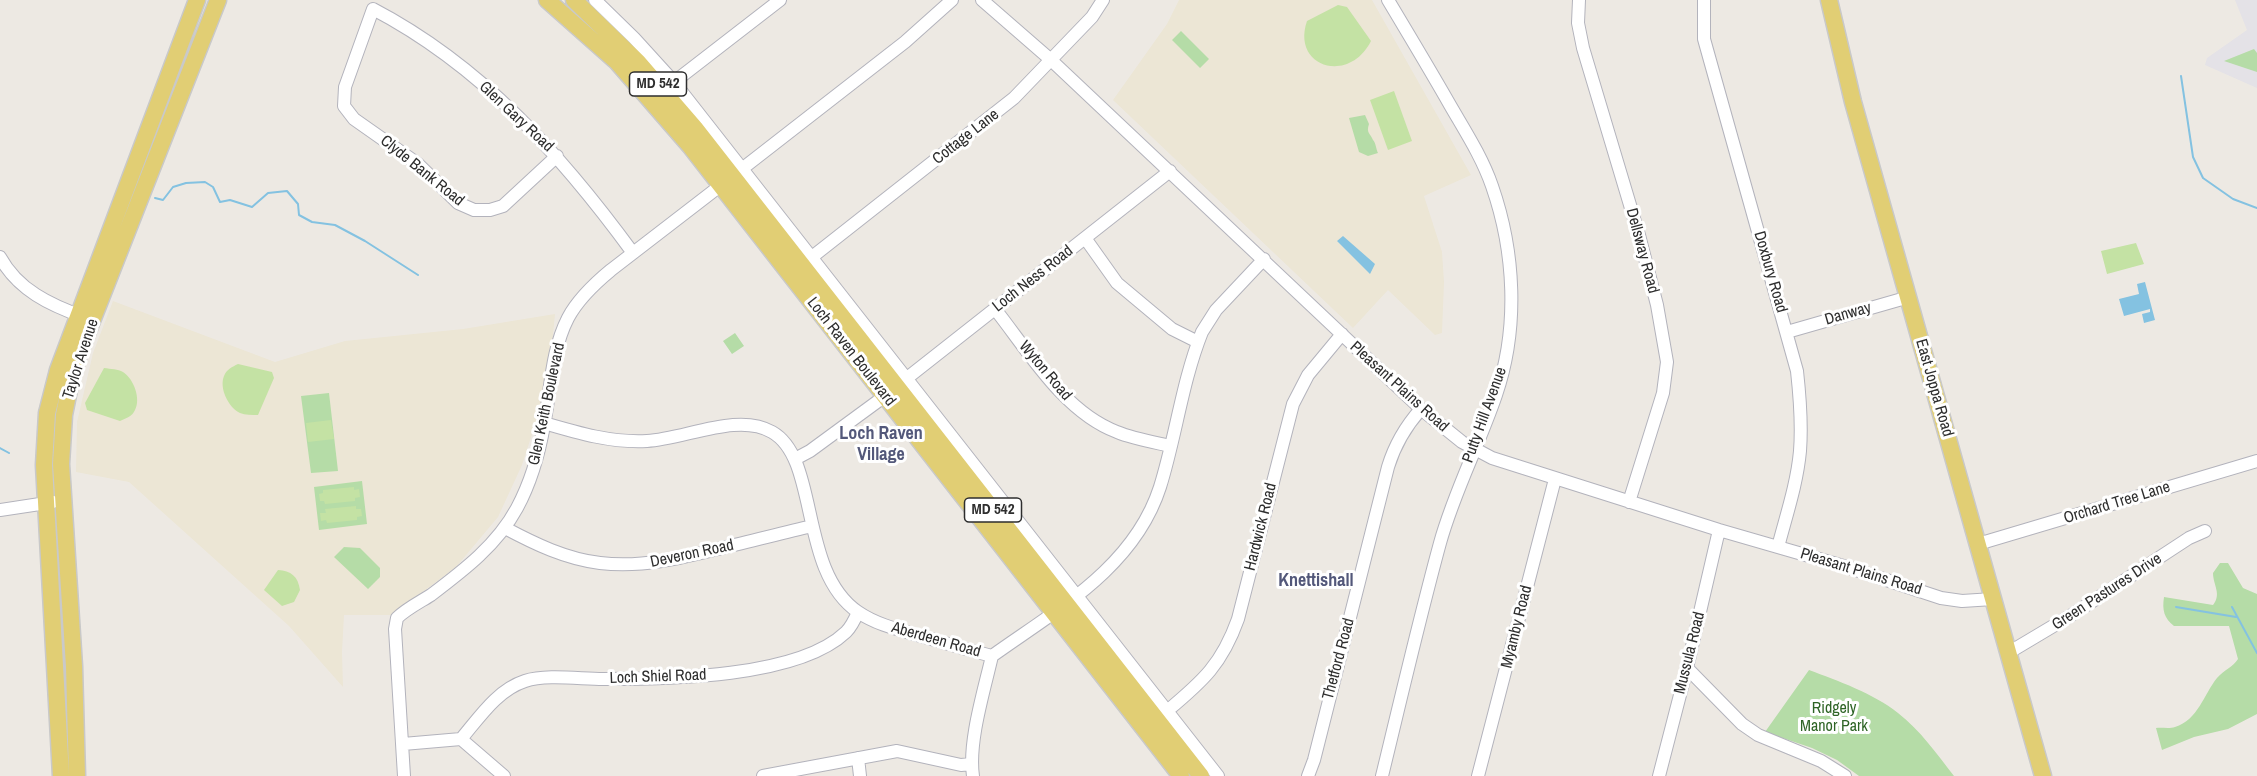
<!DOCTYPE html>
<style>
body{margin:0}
canvas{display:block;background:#ede9e3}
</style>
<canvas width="2257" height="776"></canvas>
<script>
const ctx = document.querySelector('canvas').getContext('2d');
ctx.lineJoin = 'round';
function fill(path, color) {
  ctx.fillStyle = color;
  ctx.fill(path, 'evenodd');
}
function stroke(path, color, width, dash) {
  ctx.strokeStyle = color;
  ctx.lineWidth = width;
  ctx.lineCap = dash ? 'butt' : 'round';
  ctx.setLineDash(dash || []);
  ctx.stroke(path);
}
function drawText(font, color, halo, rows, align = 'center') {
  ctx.font = font + ' "Archivo Narrow",sans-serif';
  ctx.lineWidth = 6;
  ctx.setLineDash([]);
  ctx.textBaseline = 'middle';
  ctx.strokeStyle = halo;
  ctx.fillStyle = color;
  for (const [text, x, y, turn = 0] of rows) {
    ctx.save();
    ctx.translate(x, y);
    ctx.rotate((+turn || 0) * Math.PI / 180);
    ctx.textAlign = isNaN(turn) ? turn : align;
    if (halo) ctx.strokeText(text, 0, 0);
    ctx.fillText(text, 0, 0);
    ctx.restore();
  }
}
fill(new Path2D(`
 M2235 0H2257V88L2205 65 2207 58 2247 30Z`), '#e4e2e7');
fill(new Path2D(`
 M1179 0H1372L1471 175 1424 196 1442 252 1444 282 1442 333 1435 335 1388 290 1353 328 1113 100 1167 24Z
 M113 301 275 362 345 341 463 329 555 314 548 385 522 465 498 517 456 567 392 615H344L342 652 343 687 289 626 129 482 76 472 77 422 93 353Z`), '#ece6d5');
fill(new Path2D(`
 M1181 31 1209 59 1200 68 1172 40Z
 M2254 49 2257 53V72L2224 61Z
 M1365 115 1369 124C1366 133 1370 133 1373 140 1376 143 1376 149 1378 153L1368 156 1359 152 1349 118Z
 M735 333 744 346 732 354 723 341Z
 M329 393 338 471 311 473 301 396Z
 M362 481 367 524 319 530 314 487Z
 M344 547 360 548 380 568V577L368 589 334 557Z
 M2220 563H2228L2243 588 2257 594V714L2228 729 2194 737 2162 750 2156 728C2161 727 2169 729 2175 727 2198 720 2204 694 2217 678 2224 670 2233 667 2238 659L2229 626H2174C2164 618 2162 610 2164 597L2213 605C2222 594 2213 585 2213 573Z
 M1809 670C1838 681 1873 693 1898 713 1920 730 1937 754 1954 776H1859L1837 760 1812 748 1765 732Z`), '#b5dca7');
fill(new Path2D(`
 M1338 5 1347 7 1371 41C1349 85 1291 67 1307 21Z
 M1394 91 1412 141 1388 150 1370 100Z
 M2136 243 2144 264 2107 274 2101 251Z
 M238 364 272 372 274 378 258 415C252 415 245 415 240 413 228 407 219 388 224 376 227 369 232 367 238 364Z
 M104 368C111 369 118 369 123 372 134 379 141 399 135 410 132 417 126 418 120 421L87 410 85 403Z
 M331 420 334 439 308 442 306 423Z
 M354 487V490L359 489 360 497 355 498V501L325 504 324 501H320L319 494 323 493V490Z
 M356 506V509H361L362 516 357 517V520L327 523 326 520 321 521 320 513H326L325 509Z
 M278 570C291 571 298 576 300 590L294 602 282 606 264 590Z`), '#c4e2a4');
fill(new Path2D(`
 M1343 236 1375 264 1370 274 1337 241Z
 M2145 282 2155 320 2144 323 2142 314 2150 312V309L2124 316 2119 299 2139 294 2137 284Z`), '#84c2e1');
stroke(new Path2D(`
 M2181 76 2193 157 2203 178 2233 199 2257 208
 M155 198 163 200 173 187 186 183 205 182 213 187 220 202 230 200 252 207 268 193 287 191 298 204 299 215 312 222 335 225 365 241 418 275
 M0 448 9 453
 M2176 607 2236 617
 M2232 607 2257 653`), '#84c2e1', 2);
const minor = new Path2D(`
 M595 0 634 38 674 82 1218 776
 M982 0 1051 60 1421 409 1462 442 1492 458 1719 530 1847 567 1941 598 1962 601 1993 599
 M1579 0 1578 23 1583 48 1639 235 1657 305 1667 362 1663 393 1629 502
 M1704 0V39L1797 371C1800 398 1802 425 1800 451 1797 484 1786 516 1778 547
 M674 82 780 0
 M557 156 503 206 490 210H474L458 203 418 164 354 119 344 106 345 87 373 9C482 66 562 156 633 253
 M738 172 905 42 952 0
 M1085 238 1117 283 1172 329 1198 342
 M0 257C18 290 50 305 84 317
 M812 257 1014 98 1092 17 1103 0
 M995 309C1029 352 1064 412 1117 432 1134 439 1153 442 1171 446
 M1787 332 1909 297
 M902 382 1170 171
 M544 423C578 433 612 443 647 441 685 439 738 412 772 432 820 459 798 571 858 612 877 625 900 630 921 636 945 643 968 650 992 656
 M795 459 810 451 885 396
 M0 510 53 502
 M505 528C535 544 566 559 600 563 642 568 682 558 722 548 752 541 782 533 812 526
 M1978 544 2257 461
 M2008 653 2070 616 2189 538 2205 531
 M992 656C1056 610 1134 568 1160 487 1176 436 1182 382 1202 332L1216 310 1264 259
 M1687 668 1742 724 1758 735 1821 761 1845 776
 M1167 711C1203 681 1222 664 1238 619L1293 404 1308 375 1342 334
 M461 739C479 718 497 690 525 681 546 674 580 679 603 679 668 679 798 678 846 632 852 626 855 619 858 612
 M403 744 461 739 504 776
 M858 758 860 776
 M404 776 395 629 397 618C406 609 420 602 431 595 464 570 497 545 517 508 531 482 539 454 544 425 551 389 551 351 568 318 578 299 594 284 611 270L720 186
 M763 776 897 751 961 765 971 764
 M973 776C968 742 984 691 992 656
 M1308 776 1314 760 1388 467C1395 444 1405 427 1421 409
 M1382 776C1401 698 1419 620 1440 543 1454 492 1479 445 1496 395 1519 328 1515 252 1492 186 1482 157 1465 131 1450 105 1430 70 1409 35 1388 0
 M1478 776 1555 479
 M1659 776 1687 668 1719 530`);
const major = new Path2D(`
 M547 0 617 62 690 146 1181 776
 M574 0 638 62 695 128 1201 776
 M1829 0 1853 102 2043 776
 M61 776 44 465 47 413 58 370 197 0
 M77 776 74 666 61 464 64 415 70 385 79 354 218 0`);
stroke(minor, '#b3b3bc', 14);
stroke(major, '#c9c9c9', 19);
stroke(minor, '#fff', 12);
stroke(major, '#e1ce74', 16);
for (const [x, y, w] of [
 [658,84,57],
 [993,510,57]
]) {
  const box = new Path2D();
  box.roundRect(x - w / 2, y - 12, w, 24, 4.5);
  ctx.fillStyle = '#fff';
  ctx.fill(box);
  stroke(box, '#2e2e2e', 1.5);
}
drawText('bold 15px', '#2e2e2e', null, [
 ["MD 542",658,84],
 ["MD 542",993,510]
]);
drawText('16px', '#2e2e2e', '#fff', [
 ["Glen Gary Road",516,117,43],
 ["Cottage Lane",966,137,-38],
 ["Clyde Bank Road",422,171,39],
 ["Dellsway Road",1642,251,75],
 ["Doxbury Road",1770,272,74],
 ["Loch Ness Road",1033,279,-38],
 ["Danway",1848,314,-16],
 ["Loch Raven Boulevard",851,352,52],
 ["Taylor Avenue",81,359,-72],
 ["Wyton Road",1045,371,50],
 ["Pleasant Plains Road",1399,387,42],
 ["East Joppa Road",1934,388,74],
 ["Glen Keith Boulevard",547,404,-78],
 ["Putty Hill Avenue",1485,415,-70],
 ["Orchard Tree Lane",2117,503,-17],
 ["Hardwick Road",1261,527,-76],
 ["Deveron Road",692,554,-12],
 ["Pleasant Plains Road",1861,572,17],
 ["Green Pastures Drive",2107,592,-33],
 ["Myamby Road",1517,627,-76],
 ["Aberdeen Road",936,640,16],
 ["Mussula Road",1690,653,-76],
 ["Thetford Road",1339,659,-75],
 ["Loch Shiel Road",658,677,-2]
]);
drawText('16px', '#2e6425', '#fff', [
 ["Ridgely",1834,709],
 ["Manor Park",1834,727]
]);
drawText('bold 18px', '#53587a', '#fff', [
 ["Loch Raven",881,434],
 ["Village",881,455],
 ["Knettishall",1316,581]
]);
</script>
